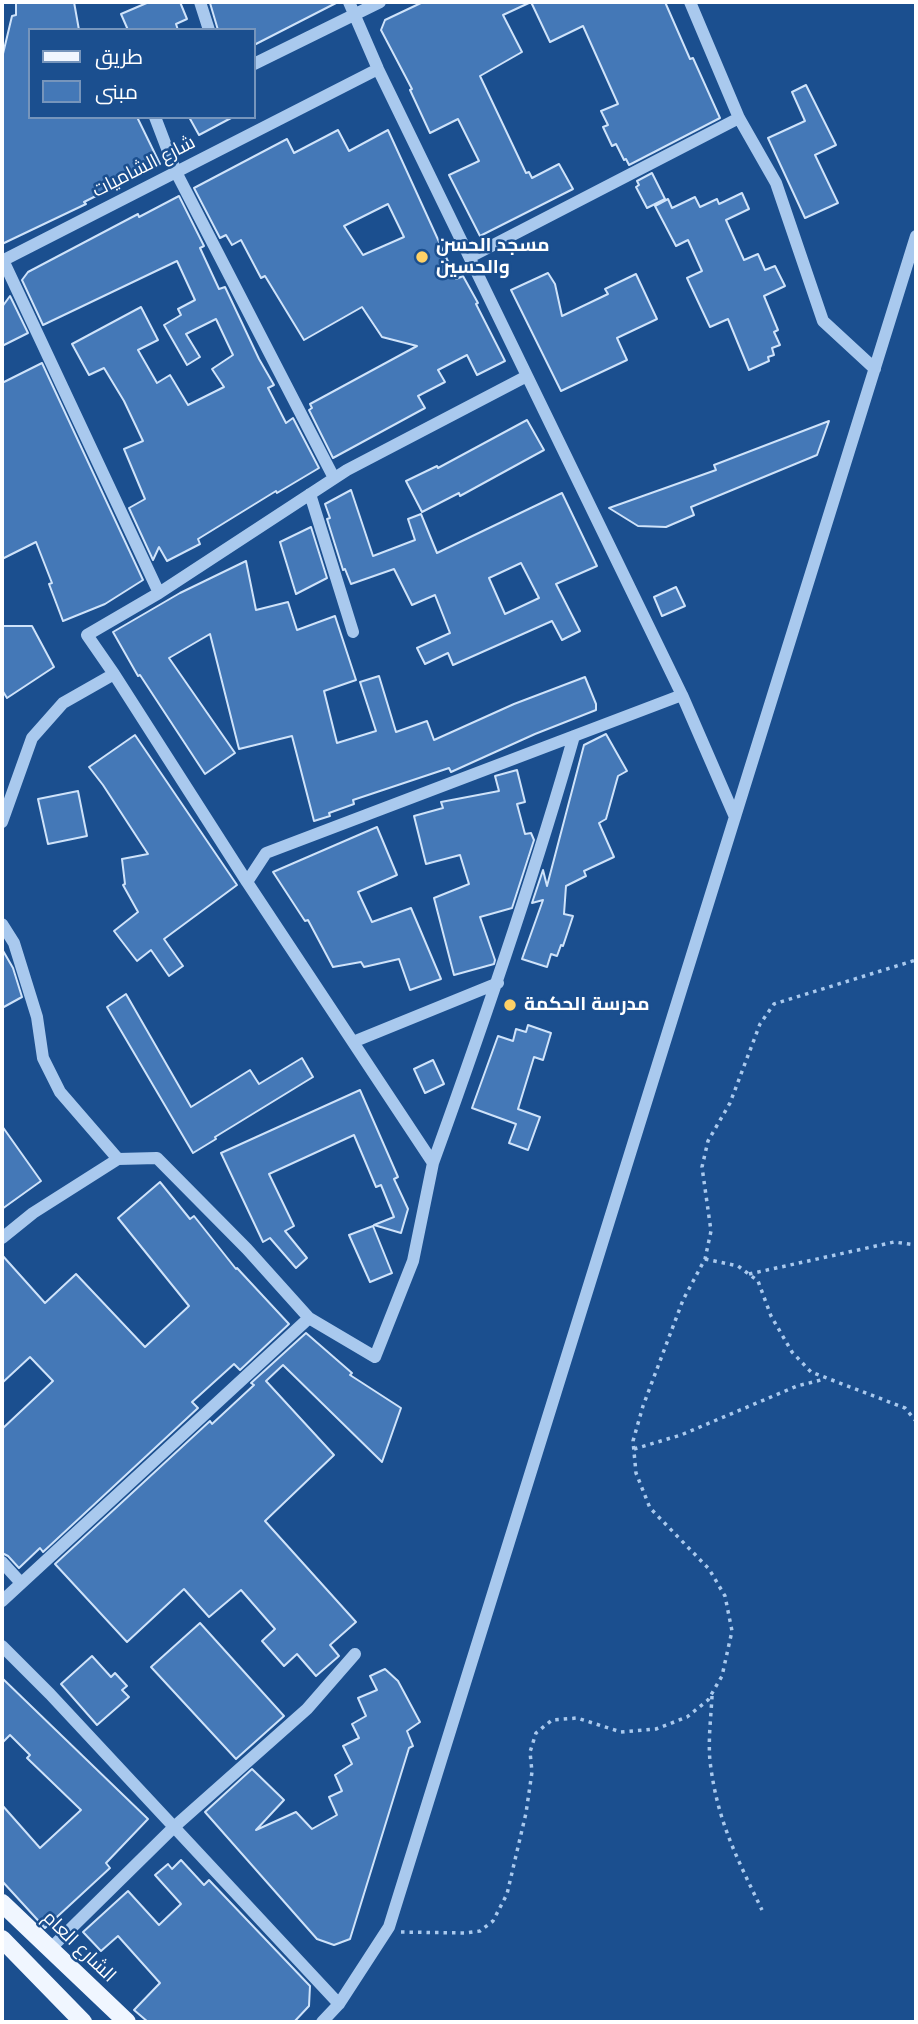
<!DOCTYPE html>
<meta charset="utf-8">
<style>
body{margin:0}
#map{position:relative;width:918px;height:2024px;overflow:hidden;background:#1b4f8f;font-family:Helvetica,Cairo,sans-serif}
canvas{display:block}
.frame{position:absolute;inset:0;border:4px solid #fff;pointer-events:none}
.legend{position:absolute;left:28px;top:28px;width:228px;height:91px;box-sizing:border-box;background:#1b4f8f;border:2px solid #7695bc;margin:0;padding:9px 12px;list-style:none;font-size:21px;color:#fff}
.legend li{display:flex;align-items:center;gap:14px;height:35px}
.legend b{width:35px;border:2px solid #7695bc}
</style>
<div id="map">
<canvas width="918" height="2024"></canvas>
<div class="frame"></div>
<ul class="legend">
<li><b style="height:9px;background:#f0f6ff"></b>طريق</li>
<li><b style="height:19px;background:#4478b7"></b>مبنى</li>
</ul>
</div>
<script>
const ctx = document.querySelector('canvas').getContext('2d');
ctx.lineJoin = 'round';
function fill(path, color) {
  ctx.fillStyle = color;
  ctx.fill(path, 'evenodd');
}
function stroke(path, color, width, dash) {
  ctx.strokeStyle = color;
  ctx.lineWidth = width;
  ctx.lineCap = dash ? 'butt' : 'round';
  ctx.setLineDash(dash || []);
  ctx.stroke(path);
}
function drawText(font, color, halo, rows, align = 'center') {
  ctx.font = font + ' Helvetica,Cairo,sans-serif';
  ctx.lineWidth = 5;
  ctx.setLineDash([]);
  ctx.textBaseline = 'middle';
  ctx.strokeStyle = halo;
  ctx.fillStyle = color;
  for (const [text, x, y, turn = 0] of rows) {
    ctx.save();
    ctx.translate(x, y);
    ctx.rotate((+turn || 0) * Math.PI / 180);
    ctx.textAlign = isNaN(turn) ? turn : align;
    if (halo) ctx.strokeText(text, 0, 0);
    ctx.fillText(text, 0, 0);
    ctx.restore();
  }
}
const building = new Path2D(`
 M16 2H74L79 30H30V117H137L160 164 84 202 86 204 2 244V58L12 16 16 15Z
 M149 2H180L187 19 176 24 178 30H128L121 14Z
 M213 2H338L254 45V30H218L210 3Z
 M423 2H665L690 59 693 58 720 118 629 165 626 159 624 160 616 144 612 146 603 127 608 125 601 111 618 104 583 26 550 42 531 2 503 15 522 52 480 76 526 173 529 172 532 178 559 164 573 189 480 236 449 175 479 161 458 119 430 133 410 90 412 89 381 30 385 20Z
 M806 85 836 145 815 155 838 203 805 218 768 138 805 121 792 92Z
 M189 117H233L199 135Z
 M338 130 349 151 388 130 456 279 463 276 478 303 476 304 505 361 477 375 467 355 438 370 445 382 418 396 425 408 333 458 309 410 312 408 310 404 417 346 382 337 362 307 304 340 265 276 261 278 241 240 232 245 226 235 220 238 194 188 287 139 294 153ZM388 204 404 237 363 255 344 226Z
 M652 173 665 199 647 208 636 187 639 185 637 181Z
 M742 193 749 209 726 220 744 260 758 254 765 270 775 266 785 286 764 296 778 330 774 332 780 345 772 348 774 355 768 357 769 361 749 370 728 319 710 327 687 278 702 271 688 240 676 246 655 206 668 199 672 208 695 197 700 207 717 199 719 204Z
 M179 196 204 246 200 248 219 289 225 287 259 359 274 385 268 388 286 423 293 418 319 468 277 493 276 491 198 539 200 544 167 561 159 547 153 560 129 508 145 499 124 449 143 441 124 401 104 368 89 375 72 344 141 307 158 340 138 350 157 383 170 375 188 405 224 387 212 369 233 355 216 319 186 334 200 357 187 365 164 325 181 315 178 309 195 300 177 261 43 325 22 280 28 272 138 214 139 217Z
 M548 273 555 284 562 316 608 294 605 289 636 274 657 319 617 338 627 360 561 391 511 290Z
 M10 296 28 333 2 346V307Z
 M42 363 143 580 105 604 63 621 49 584 52 583 36 542 2 559V383Z
 M527 420 544 450 460 496 459 493 422 512 406 481 437 466 438 468Z
 M829 421 817 455 691 507 694 515 666 527 638 526 609 508 716 470 714 465Z
 M351 490 373 556 415 540 408 519 421 514 437 553 562 493 597 566 556 584 580 631 562 640 552 621 453 665 448 653 425 664 417 648 450 633 435 595 412 605 394 569 351 584 345 569 343 570 327 519 330 518 325 504ZM521 563 539 598 505 614 489 578Z
 M311 527 327 578 296 594 280 542Z
 M246 561 256 610 288 602 297 630 335 616 356 680 324 691 337 743 376 731 360 682 379 676 396 732 427 721 434 740 514 704 585 677 596 704V710L535 734 451 772 449 768 353 800 354 804 329 813 330 816 314 821 292 736 239 749 210 634 169 658 235 753 205 774 140 675 138 676 113 632 180 593Z
 M676 587 685 606 662 616 654 597Z
 M2 626H32L54 667 7 698 2 690Z
 M606 734 627 771 618 776 606 819 599 823 614 857 584 871 586 876 566 886 564 914 573 916 563 946 561 945 557 956 551 954 547 967 522 959 543 900 532 903 543 870 547 886 584 745Z
 M135 735 237 885 164 939 183 966 169 976 151 950 137 961 114 931 138 912 123 885 125 884 122 859 148 854 103 785 89 767Z
 M517 770 525 802 517 804 525 834 531 833 534 840 512 908 480 917 495 960 494 964 454 975 434 898 469 884 460 855 426 864 414 816 443 808 441 802 499 791 495 776Z
 M78 791 87 836 48 844 38 799Z
 M377 827 397 875 358 892 372 922 411 908 441 979 410 990 399 959 364 967 361 962 333 967 308 920 305 921 273 872Z
 M2 949 13 968 22 997 2 1008Z
 M126 994 191 1107 250 1070 259 1084 302 1058 313 1077 215 1137 216 1139 193 1153 107 1007Z
 M528 1025 551 1033 543 1060 534 1057 518 1109 540 1117 528 1150 509 1143 516 1124 472 1108 498 1036 513 1041 516 1029 526 1032Z
 M433 1060 444 1084 425 1093 414 1069Z
 M360 1090 398 1177 394 1179 408 1209 401 1233 374 1225 394 1217 381 1185 376 1187 354 1135 269 1174 294 1226 285 1231 307 1258 296 1268 270 1238 263 1242 221 1153Z
 M2 1126 41 1181 2 1209Z
 M160 1182 190 1219 194 1216 236 1269 237 1268 289 1324 240 1370 234 1364 192 1402 198 1408 43 1552 40 1548 19 1568 8 1556 2 1553V1429L53 1381 30 1357 2 1383V1255L45 1303 76 1274 145 1347 189 1306 118 1218Z
 M373 1226 392 1273 370 1282 349 1235Z
 M306 1333 352 1373 350 1375 401 1408 382 1462 283 1365 266 1381 334 1455 265 1521 356 1622 330 1645 339 1656 316 1676 297 1654 284 1666 262 1641 275 1629 241 1590 209 1617 184 1589 127 1642 55 1564 210 1421 212 1424 254 1385 251 1383Z
 M200 1623 284 1716 236 1759 151 1667Z
 M92 1656 111 1677 115 1673 127 1686 122 1690 129 1697 97 1725 61 1684Z
 M385 1669 398 1681 420 1722 407 1731 413 1746 409 1748 350 1939 334 1945 317 1939 205 1812 252 1769 284 1800 256 1830 296 1812 312 1829 337 1815 329 1797 342 1791 335 1775 352 1764 343 1746 359 1738 352 1724 366 1716 358 1698 377 1690 370 1676Z
 M2 1678 148 1819 106 1863 110 1868 45 1928 2 1881V1805L40 1848 81 1810 27 1758 30 1755 10 1735 2 1743Z
 M181 1860 204 1885 209 1880 310 1986 309 2006 294 2022H148L134 2010 160 1983 118 1936 101 1951 83 1932 128 1891 159 1925 181 1904 155 1875 168 1864 172 1869Z`);
fill(building, '#4478b7');
stroke(building, '#cfe3fa', 2);
stroke(new Path2D(`
 M705 1259 738 1266 758 1281 771 1316 792 1352 811 1372 905 1408 916 1421
 M749 1274 894 1242 916 1245
 M634 1449 681 1435 797 1386 825 1379
 M712 1696C711 1717 708 1740 710 1761 717 1821 737 1858 762 1910
 M401 1932 466 1933 480 1931 493 1921 507 1894 526 1813 532 1772 530 1752 536 1733 552 1720 577 1718 621 1732 656 1729 687 1717 708 1700 722 1676 732 1631 725 1596 709 1569 650 1508 636 1473 633 1441 643 1406 683 1300 705 1259 711 1231 702 1167 708 1141 730 1103 760 1024 774 1004 916 960`), '#a9c9ee', 3.5, [3.5, 5]);
stroke(new Path2D(`
 M200 2 209 30
 M349 2 378 69 682 695 735 817
 M690 2 739 118 776 183 823 321 875 369
 M254 64 380 2
 M155 117 176 172 334 478
 M470 257 739 118
 M3 260 159 593
 M2 261 378 69
 M310 494 353 632
 M114 674 247 882
 M2 822 32 738 63 703 114 674 87 635 159 593 347 470 527 376
 M2 924 14 943 37 1017 43 1058 60 1092 118 1159 157 1158 247 1249 309 1318 375 1357 413 1261 433 1163 247 882 266 853 682 695
 M353 1042 498 983
 M433 1163C484 1022 533 880 574 736
 M2 1238 33 1213 118 1159
 M2 1562 21 1583
 M2 1601 309 1318
 M2 1646 50 1694 339 2004
 M50 1949 174 1827 307 1709 355 1654
 M322 2022 339 2004 389 1927 916 236`), '#a9c9ee', 12);
stroke(new Path2D(`
 M2 1903 127 2022
 M2 1939 83 2022`), '#f0f6ff', 18);
for (const [x, y, r, color] of [
 [422,257,7,"#ffd166"],
 [510,1005,7,"#ffd166"]
]) {
  const dot = new Path2D();
  dot.arc(x, y, r, 0, 2 * Math.PI);
  ctx.fillStyle = color;
  ctx.fill(dot);
  stroke(dot, '#1b4f8f', 2.5);
}
drawText('19px', '#fff', '#1b4f8f', [
 ["شارع الشاميات",144,167,-27],
 ["الشارع العام",79,1947,44]
]);
drawText('bold 19px', '#fff', '#1b4f8f', [
 ["مسجد الحسن",436,246],
 ["والحسين",436,268],
 ["مدرسة الحكمة",524,1005]
], 'left');
</script>
